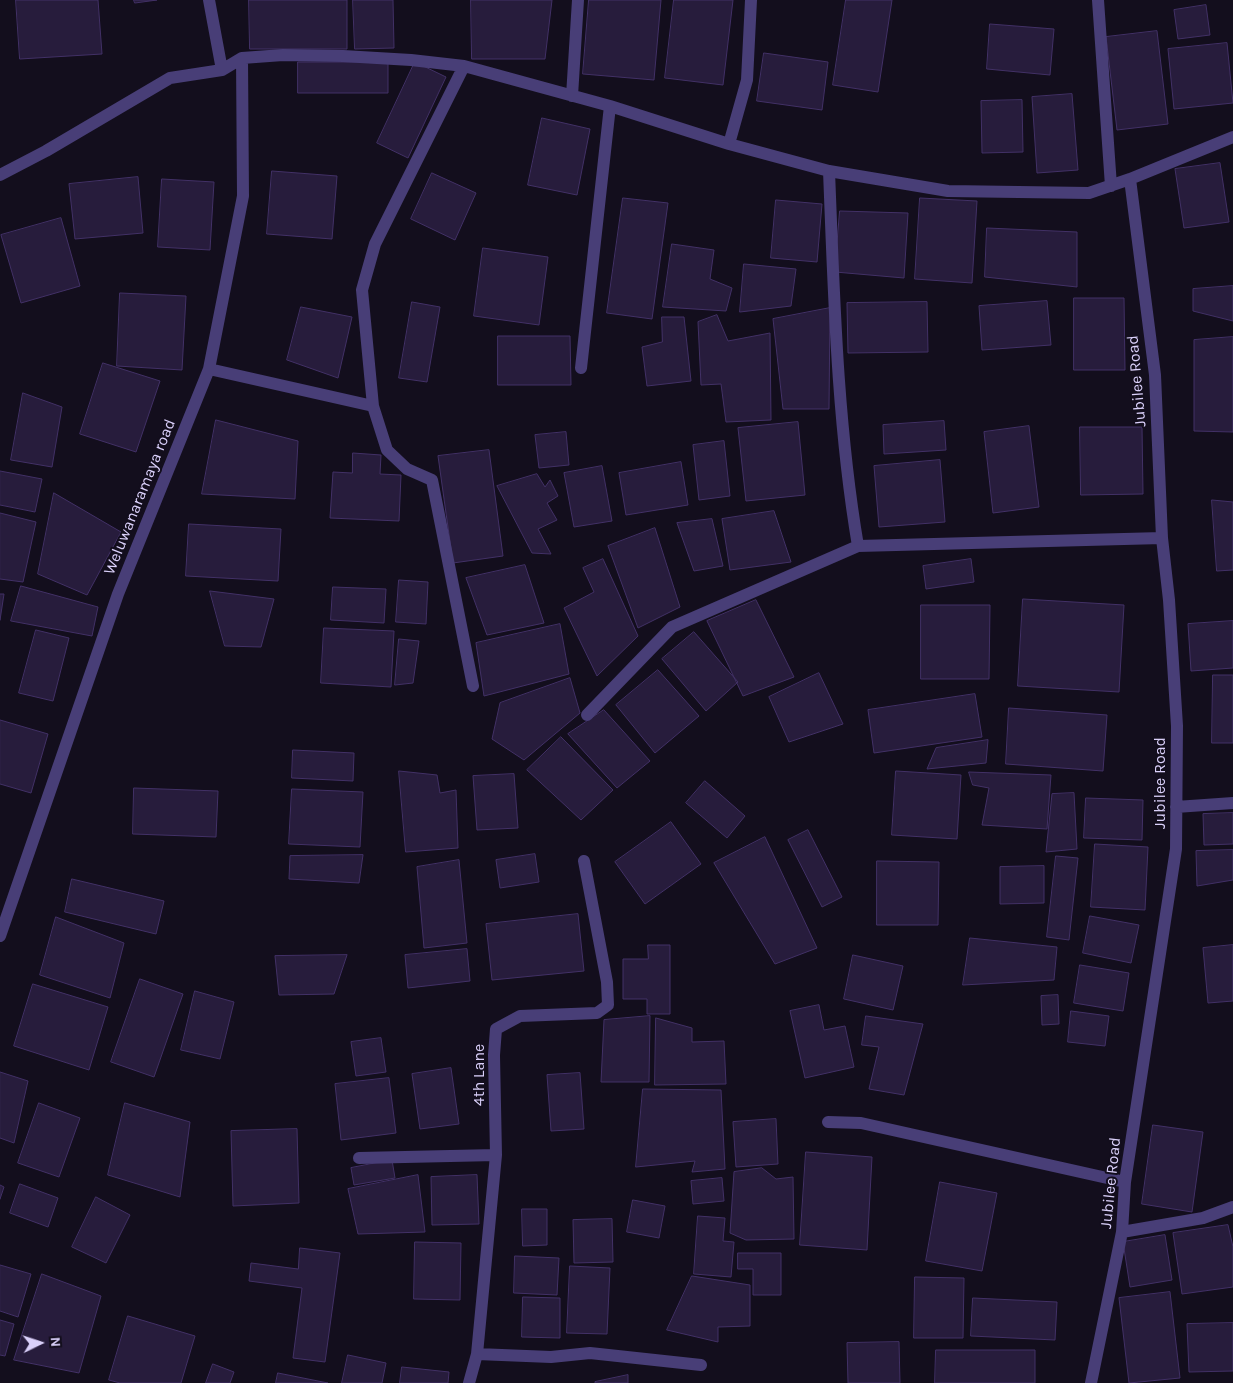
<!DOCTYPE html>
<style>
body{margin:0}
#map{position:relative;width:1233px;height:1383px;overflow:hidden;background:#130e1d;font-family:Karla,sans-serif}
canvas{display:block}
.north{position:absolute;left:15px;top:1318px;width:50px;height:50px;-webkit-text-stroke:4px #130e1d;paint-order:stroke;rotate:86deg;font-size:14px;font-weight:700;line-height:20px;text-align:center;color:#dad0fa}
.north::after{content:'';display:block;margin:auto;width:18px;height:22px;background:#dad0fa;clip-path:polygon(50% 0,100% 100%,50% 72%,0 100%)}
</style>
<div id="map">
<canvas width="1233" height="1383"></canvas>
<div class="north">N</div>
</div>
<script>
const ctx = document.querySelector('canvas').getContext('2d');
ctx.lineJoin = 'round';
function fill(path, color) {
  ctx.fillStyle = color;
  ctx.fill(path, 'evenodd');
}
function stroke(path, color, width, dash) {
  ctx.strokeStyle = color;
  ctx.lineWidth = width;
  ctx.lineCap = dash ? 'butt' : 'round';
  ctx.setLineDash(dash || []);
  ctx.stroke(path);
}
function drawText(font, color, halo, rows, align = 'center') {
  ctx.font = font + ' Karla,sans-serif';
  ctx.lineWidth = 4;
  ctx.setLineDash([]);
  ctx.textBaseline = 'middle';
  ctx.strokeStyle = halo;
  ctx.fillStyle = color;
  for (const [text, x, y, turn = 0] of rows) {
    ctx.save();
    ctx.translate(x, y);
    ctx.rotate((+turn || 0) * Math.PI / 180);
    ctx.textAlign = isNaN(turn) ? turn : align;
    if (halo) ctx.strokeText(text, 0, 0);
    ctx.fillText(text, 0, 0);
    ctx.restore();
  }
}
const building = new Path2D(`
 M16 0H98L102 54 20 59Z
 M134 0H157L135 3Z
 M249 0H347V49H250Z
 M353 0H393L394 48 355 49Z
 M471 0H552L545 59H472Z
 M589 0H661L654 80 583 74Z
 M674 0H733L723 85 665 78Z
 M846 0H892L878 92 833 85Z
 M1206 5 1210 35 1178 39 1174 10Z
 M990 24 1054 29 1050 75 987 69Z
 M1157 31 1168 124 1117 130 1106 37Z
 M1227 43 1233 103 1174 109 1168 49Z
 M764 53 828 62 822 110 757 101Z
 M298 62H388V93H298Z
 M415 62 446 77 408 158 377 143Z
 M1072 94 1078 170 1037 173 1032 97Z
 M1022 100 1023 152 982 153 981 101Z
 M542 118 590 129 577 195 528 185Z
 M1220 163 1229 222 1184 228 1175 169Z
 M272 171 337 176 332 239 267 234Z
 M432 173 476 193 455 240 411 219Z
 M138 177 143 233 75 239 69 184Z
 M162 179 214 182 210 250 158 247Z
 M623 198 668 203 652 319 607 313Z
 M920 198 977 201 972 283 915 279Z
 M776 200 822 204 817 262 771 258Z
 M840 211 908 213 904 278 835 272Z
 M61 218 80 286 21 303 1 235Z
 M987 228 1077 232V287L985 277Z
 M672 244 714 250 710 279 732 288 726 311 663 307Z
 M483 248 548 257 539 325 474 316Z
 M744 264 796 269 791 306 740 312Z
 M1233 286V321L1193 311V289Z
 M120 293 186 296 182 370 117 366Z
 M1074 298H1124L1125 370H1074Z
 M1047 301 1051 345 982 350 979 306Z
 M412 302 440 307 427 382 399 378Z
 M927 302 928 352 848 353 847 303Z
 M301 307 352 317 338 378 287 360Z
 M830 308 829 409H783L773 319Z
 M717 315 728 341 770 333 771 420 726 422 721 384 701 385 698 322Z
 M662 317H684L691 381 647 386 642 347 662 342Z
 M498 336H570L571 385H498Z
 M1233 337V432L1194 431V340Z
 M103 363 160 381 136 452 80 434Z
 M23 393 62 407 52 467 11 460Z
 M216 420 298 441 295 499 202 494Z
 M944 421 946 450 884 454 883 425Z
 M798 422 805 495 746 501 738 428Z
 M1029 426 1039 507 993 513 984 432Z
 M1080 427H1142L1143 494 1081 495Z
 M566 432 569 465 539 468 535 435Z
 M724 441 730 496 699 500 693 445Z
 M489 450 503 556 453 563 438 456Z
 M353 453 381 455 380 474 401 475 399 521 330 518 333 472 352 473Z
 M940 460 945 522 879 527 874 466Z
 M681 462 688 505 626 515 619 473Z
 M602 466 612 521 574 527 564 473Z
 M0 471 42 479 35 512 0 505Z
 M537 474 545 487 550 480 558 496 547 503 557 520 538 529 551 554 532 553 497 486Z
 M54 493 121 532 87 595 38 574Z
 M1212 500 1233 502V570L1217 571Z
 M774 511 791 562 730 570 722 519Z
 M0 513 36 522 23 582 0 579Z
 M712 519 723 566 694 571 677 523Z
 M189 524 281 529 278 581 186 576Z
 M655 528 680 607 638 628 608 546Z
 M603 559 638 636 597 676 564 608 594 592 583 568Z
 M971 559 974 582 926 589 923 566Z
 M525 565 544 623 487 635 466 578Z
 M399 580 428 582 426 624 396 622Z
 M21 586 98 607 92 636 11 621Z
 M333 587 386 589 384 623 331 620Z
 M210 591 274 599 261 647 225 646Z
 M0 594H4L0 620Z
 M1023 599 1124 605 1119 692 1018 686Z
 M756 600 794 677 743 696 707 621Z
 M921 605H990L989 679H921Z
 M1233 621V668L1191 671 1188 624Z
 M560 624 569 674 484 696 476 643Z
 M324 628 394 631 391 687 321 683Z
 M36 630 69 638 53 701 19 693Z
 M694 632 738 682 706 711 662 659Z
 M399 639 419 641 413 683 395 685Z
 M658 670 699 716 655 753 616 705Z
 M819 673 843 724 789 742 769 697Z
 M1213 675H1233V743H1212Z
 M570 678 580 713 524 760 492 739 500 703Z
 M975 694 982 737 874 753 868 710Z
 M1009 708 1107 715 1103 771 1006 764Z
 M604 710 650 761 617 788 568 734Z
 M0 720 48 734 31 793 0 784Z
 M561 737 613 790 581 820 527 770Z
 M988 740 986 763 927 769 936 748Z
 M293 750 354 753 353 781 292 778Z
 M399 771 437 775 440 793 456 790 458 848 406 852Z
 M896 771 961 775 957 839 892 835Z
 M969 772 1051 775 1047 829 982 825 989 788 973 785Z
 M514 774 518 828 477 830 473 776Z
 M705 781 745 816 727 838 686 803Z
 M134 788 218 791 216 837 133 834Z
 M292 789 363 792 360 847 289 844Z
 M1074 793 1077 849 1046 852 1052 794Z
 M1086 798 1143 800 1142 840 1084 838Z
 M1233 813V844L1204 845 1203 814Z
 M671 822 701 864 645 904 615 862Z
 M808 830 842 897 822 907 788 840Z
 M765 837 817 948 775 964 714 863Z
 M1095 844 1148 847 1145 910 1091 907Z
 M1233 850V880L1197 886 1196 851Z
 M535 854 539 882 500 888 496 860Z
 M363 855 359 883 289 879 290 856Z
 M1056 856 1078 858 1069 940 1047 937Z
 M459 860 467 943 424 948 417 867Z
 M877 861 939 862 938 925H877Z
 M1044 866V903L1000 904V867Z
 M72 879 164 901 156 934 65 912Z
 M578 914 584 971 492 980 486 924Z
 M1090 916 1139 925 1131 963 1083 953Z
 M56 917 124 943 110 998 40 975Z
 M970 938 1057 947 1054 980 963 985Z
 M648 945H670V1014H647V999H623V959H648Z
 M1233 945V1001L1208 1003 1203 948Z
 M467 949 470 981 408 988 405 955Z
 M347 955 334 994 279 995 275 956Z
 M853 955 903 966 893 1010 844 999Z
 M1080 965 1129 973 1123 1011 1074 1003Z
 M140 979 183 994 154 1077 111 1062Z
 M33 984 108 1007 89 1070 14 1046Z
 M195 991 234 1002 220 1059 181 1050Z
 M1058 995 1059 1024 1042 1025 1041 996Z
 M819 1005 824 1030 845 1026 854 1067 805 1078 790 1011Z
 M1071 1011 1109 1016 1105 1046 1068 1042Z
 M650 1016 649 1082H601L604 1020Z
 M866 1016 923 1024 904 1095 869 1089 879 1047 862 1045Z
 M656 1018 692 1028V1042L724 1041 726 1084 655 1085Z
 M381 1038 386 1072 356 1076 351 1042Z
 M451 1068 459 1124 420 1129 412 1074Z
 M0 1072 28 1081 14 1143 0 1138Z
 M580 1073 584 1129 551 1131 547 1075Z
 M389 1078 396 1133 341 1140 335 1084Z
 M643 1089 721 1090 725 1169 692 1172 695 1161 636 1167Z
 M39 1103 80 1118 59 1177 18 1163Z
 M125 1103 190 1122 180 1197 108 1175Z
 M776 1119 778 1164 736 1167 733 1122Z
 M1153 1125 1203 1132 1192 1212 1142 1204Z
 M297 1129 299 1203 233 1206 231 1131Z
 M806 1152 872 1157 867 1250 800 1245Z
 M392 1160 395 1178 354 1185 351 1168Z
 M762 1168 776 1179 793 1177 794 1239 746 1240 730 1233 734 1172Z
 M418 1175 425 1232 358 1234 348 1189Z
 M477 1175 479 1224 432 1225 431 1177Z
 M722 1178 724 1201 693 1204 691 1181Z
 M940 1182 997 1193 982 1271 926 1261Z
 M20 1184 58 1198 48 1227 10 1213Z
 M0 1185 4 1187 0 1199Z
 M96 1197 130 1215 106 1263 72 1247Z
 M633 1200 665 1206 659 1238 627 1232Z
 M522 1209H547V1245L523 1246Z
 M698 1216 725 1218 723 1241 734 1242 731 1277 694 1274Z
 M612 1219 613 1262 574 1263 573 1220Z
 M1228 1225 1233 1247V1287L1182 1294 1173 1233Z
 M1165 1235 1172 1280 1130 1287 1123 1242Z
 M415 1242 461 1243 460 1300 414 1299Z
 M300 1248 340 1253 325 1362 293 1358 302 1288 249 1281 251 1263 298 1269Z
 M738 1253H781V1295H753V1269H738Z
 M515 1256 559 1258 557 1295 514 1293Z
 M0 1265 31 1274 18 1317 0 1311Z
 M570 1266 610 1268 607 1334 567 1333Z
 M42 1274 101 1296 79 1373 14 1360Z
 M692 1276 750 1285V1326L718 1327V1342L667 1330Z
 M915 1277 964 1278 963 1338H914Z
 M1170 1292 1180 1378 1129 1383 1119 1298Z
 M523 1297 560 1298V1338L522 1337Z
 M973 1298 1057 1302 1055 1340 971 1336Z
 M128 1316 195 1336 181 1383H120L109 1380Z
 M0 1320 14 1324 5 1356 0 1355Z
 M1233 1323V1371L1189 1372 1187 1324Z
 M899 1342 900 1383H848L847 1343Z
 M936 1350H1035V1383H935Z
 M348 1355 386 1363 382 1383H342Z
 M213 1364 234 1372 230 1383H206Z
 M402 1367 449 1372 448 1383H400Z
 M278 1373 328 1383H276Z
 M628 1375V1383H595V1382Z`);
fill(building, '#271c3c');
stroke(building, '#423166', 1);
stroke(new Path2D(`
 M209 0 222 70
 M1098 0 1111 186
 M464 66 375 244 362 290 373 406 387 450 407 469 432 480 473 686
 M572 96 578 0
 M729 144 747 80 751 0
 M0 175 46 151 170 78 222 70 242 58 283 55 343 56 411 60 464 66 610 106 729 144 829 171 948 191 1089 193 1130 179 1233 137
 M581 368 610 106
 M209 369 373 406
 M858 546 1162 538
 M587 715 672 627 858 546C837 422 834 296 829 171
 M1176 807 1233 803
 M0 936 118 594 209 369 243 196 242 58
 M828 1122 861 1123 1125 1182
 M359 1158 496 1155
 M1122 1232 1203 1218 1233 1207
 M477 1354 551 1357 590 1353 701 1365
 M469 1383 477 1354 496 1155 494 1055 496 1029 520 1016 597 1013 608 1005 607 982 584 861
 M1091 1383 1122 1232 1125 1182 1176 849 1177 726 1169 600 1162 538 1155 375 1130 179`), '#483e77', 12);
drawText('16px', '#dad0fa', '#130e1d', [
 ["Jubilee Road",1137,381,-95],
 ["Weluwanaramaya road",140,497,-68],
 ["Jubilee Road",1160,783,-90],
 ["4th Lane",479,1075,-90],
 ["Jubilee Road",1111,1183,-84]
]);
</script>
